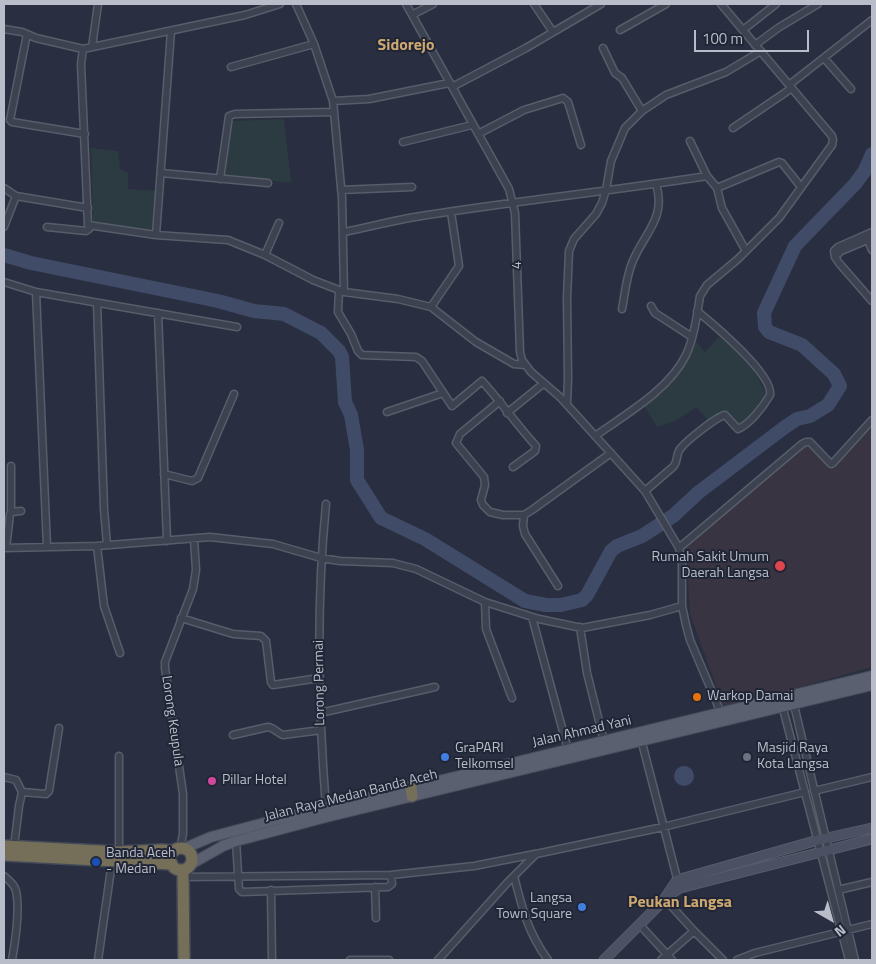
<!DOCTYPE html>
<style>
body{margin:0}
#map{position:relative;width:876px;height:964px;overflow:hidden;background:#292f40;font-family:"Titillium Web",sans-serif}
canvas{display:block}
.frame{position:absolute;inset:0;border:5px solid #b9bdca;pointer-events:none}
.north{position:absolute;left:806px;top:894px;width:50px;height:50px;-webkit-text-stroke:4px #212636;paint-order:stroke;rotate:142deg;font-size:14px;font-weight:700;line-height:20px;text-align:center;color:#b9bdca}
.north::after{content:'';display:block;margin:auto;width:18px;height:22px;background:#b9bdca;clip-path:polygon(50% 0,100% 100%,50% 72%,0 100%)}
.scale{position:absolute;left:694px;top:30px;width:115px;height:22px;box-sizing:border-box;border:2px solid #b9bdca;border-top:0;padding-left:6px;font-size:15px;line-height:18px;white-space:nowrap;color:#b9bdca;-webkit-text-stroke:4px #212636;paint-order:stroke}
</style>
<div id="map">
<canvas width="876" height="964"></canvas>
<div class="frame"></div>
<div class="north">N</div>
<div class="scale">100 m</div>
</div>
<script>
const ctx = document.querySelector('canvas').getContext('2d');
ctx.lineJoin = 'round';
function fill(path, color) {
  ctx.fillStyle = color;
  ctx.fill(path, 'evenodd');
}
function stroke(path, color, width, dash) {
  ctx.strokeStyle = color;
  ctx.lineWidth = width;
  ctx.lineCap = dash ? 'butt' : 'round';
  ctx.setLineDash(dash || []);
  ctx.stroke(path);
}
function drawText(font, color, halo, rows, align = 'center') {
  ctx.font = font + ' "Titillium Web",sans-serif';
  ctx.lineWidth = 4;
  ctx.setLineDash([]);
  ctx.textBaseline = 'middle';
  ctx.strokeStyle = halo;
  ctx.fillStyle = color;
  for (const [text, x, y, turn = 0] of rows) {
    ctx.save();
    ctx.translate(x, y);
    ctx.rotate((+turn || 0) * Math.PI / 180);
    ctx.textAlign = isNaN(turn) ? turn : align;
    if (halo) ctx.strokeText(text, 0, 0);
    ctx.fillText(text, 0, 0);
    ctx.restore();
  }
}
fill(new Path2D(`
 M867 428 872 433V667L724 708 690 614 686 546 707 525 806 445 810 446 832 468Z`), '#383442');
fill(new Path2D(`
 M284 119 291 183 225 175 231 121Z
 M91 148 118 151 120 169 128 173V189L156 191 154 230 93 222Z
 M721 335 753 370 766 392 750 417 739 428 726 413 710 423 696 407 675 421 657 427 644 405 661 394 688 360 695 340 705 352Z`), '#2b3b41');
fill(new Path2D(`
 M674 776a10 10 0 1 1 20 0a10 10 0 1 1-20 0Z`), '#404b68');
stroke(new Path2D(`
 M4 255 31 263 218 301 254 311 284 314 321 333 339 351 342 357 345 402 351 415 357 450V480L381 518 425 539 525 601 546 605H561L582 600 587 595 611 551 617 546 642 536 673 516 699 492 785 427 797 419 810 416 828 405 840 386 834 374 802 345 769 332 765 327 764 313 795 246 855 184 864 172 872 154`), '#404b68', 14);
const street = new Path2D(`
 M280 4 245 15 83 49 81 64 88 225 156 235 228 240 265 255 313 280 344 292 398 299 431 307 476 342 514 364 525 365
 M296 4 314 44 333 101 342 198 344 292
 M406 4 509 189 515 213 520 352 522 360 531 372 560 397 645 491 679 548 682 564V606L686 625 690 640 721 713
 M534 4 553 32
 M412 15 433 4
 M4 29 22 32 36 38 83 49
 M620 30 666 4
 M743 30 776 4
 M27 34 10 120 12 122 85 134
 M755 45 778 28 818 4
 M92 47 98 4
 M603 48 615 73 622 78 642 111
 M824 58 851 89
 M231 67 314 44
 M789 85 872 20
 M452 87 526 48 601 4
 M333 101 369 99 449 83
 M733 128 792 88
 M478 134 524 110 563 98 568 102 581 145
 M690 141 707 176
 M403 142 472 125
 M161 173 268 183
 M220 179 229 116 235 114 334 112
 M4 188 16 196 88 208
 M717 188 779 162 782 163 801 187
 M341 190 412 187
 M4 227 16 196
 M47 227 86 231 89 229 88 225
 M344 232C369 227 395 220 421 216 516 201 612 191 707 176L717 188 722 208 746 251
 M872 232 838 247 834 251 835 257 839 263 872 301
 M156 235 171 31
 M868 240 872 250
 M265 255 279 223
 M835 257 841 251 872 238
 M4 282 36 292
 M339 290 338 312 351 334 358 351 362 355 416 357 422 361 452 406 482 381C501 402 517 425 536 446L535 451 513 467
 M97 303 104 509 107 545
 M651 306 655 313 692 337
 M431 307 459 266 451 212
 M622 309C625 294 626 278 632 263 643 234 667 219 656 184
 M158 313 167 541
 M500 401 460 434 456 443 484 477 485 485 481 500 483 505 490 512 503 515H524L532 510 611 453
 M567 405 568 378 567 298 569 251 574 239 596 214 602 203 606 190 611 161 625 128 642 111 666 95 726 72 761 51
 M387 412 443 393
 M507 413 544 383
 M595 436C626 414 669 390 686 355 694 338 697 315 700 296L707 285 738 259 779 218 832 145 833 140 832 136 721 4
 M164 474 192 481 198 478 234 394
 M645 491 673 467C678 462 676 454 680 449 686 441 716 417 725 415L738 429C750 424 763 407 770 395 774 375 713 324 697 311
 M326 504C316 605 318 707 326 808
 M11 512V466
 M524 515 523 526 525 534 558 586
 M97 546 104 606 120 653
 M47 547 36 292 237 327
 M4 548 97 546 210 537 273 544 321 558 340 561 393 563 416 569 485 602 539 619 582 628 650 615 682 606
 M6 548 10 514 12 512 21 511
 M679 548 802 444 806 442H810L831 464 833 463 872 420
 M485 602 486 629 512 698
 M532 617 568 750
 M181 618 233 634 261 636 266 641 271 682 273 685 319 678
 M580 627 587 673 604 741
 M793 701 855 960
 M782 705 849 960
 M320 713 435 687
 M233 735 268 727C275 728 277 733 283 735L321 730
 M641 739 678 882
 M119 756V852
 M4 777 16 780 22 792
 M814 791 872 777
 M236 841 239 889 242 892 388 887 392 884 391 875
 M14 847 19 806 22 792 46 794 49 791 59 728
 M180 848 183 834V794L165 668V662L193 589 196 570 194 539
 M4 876C9 880 15 885 16 891 20 909 15 943 12 960
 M514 876C522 908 528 933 548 960
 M183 877 391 875 474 866 535 854
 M375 887 376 918
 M271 890 272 960
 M838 890 872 882
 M665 899 694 931
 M640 925 672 960
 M98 960 112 862
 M350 960H389
 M438 960 507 883 536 854 663 827 805 792
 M661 960 694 931 723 960
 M737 960 755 953 872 924`);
const secondary = new Path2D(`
 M671 894 680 888 872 839
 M604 960 663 901 677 880 818 840 872 828`);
const primary = new Path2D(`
 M183 849 211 837 291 816 393 792 872 676
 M191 864 223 846 236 841 326 817 872 685`);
const highway = new Path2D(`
 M411 787 412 796
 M4 846 119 852 162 850 174 851
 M170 859a11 11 0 1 1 22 0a11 11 0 1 1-22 0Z
 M4 855 172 864
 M183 870 184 960`);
stroke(street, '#575d6a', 9);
stroke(secondary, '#575d6a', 11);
stroke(primary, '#464b59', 12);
stroke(highway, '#444a57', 14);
stroke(street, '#3d4250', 6);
stroke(secondary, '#4b5063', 9);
stroke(primary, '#5b6070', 10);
stroke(highway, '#756f5a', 11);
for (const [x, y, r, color] of [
 [780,566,6,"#e0444e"],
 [697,697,5,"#e8710a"],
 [445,757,5,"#3f7fe0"],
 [747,757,5,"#6b7280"],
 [212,781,5,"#d1479c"],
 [96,862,5,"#1a4fb4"],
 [582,907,5,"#3f7fe0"]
]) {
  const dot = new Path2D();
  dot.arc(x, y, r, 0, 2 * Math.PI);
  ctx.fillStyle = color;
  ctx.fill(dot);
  stroke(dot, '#212636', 2);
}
drawText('14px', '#b9bdca', '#212636', [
 ["4",518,265,-90],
 ["Lorong Permai",320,683,-91],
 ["Lorong Keupula",172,721,82],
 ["Jalan Ahmad Yani",582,732,-13],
 ["Jalan Raya Medan Banda Aceh",351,796,-14]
]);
drawText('14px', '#b9bdca', '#212636', [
 ["Rumah Sakit Umum",769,558,"right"],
 ["Daerah Langsa",769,574,"right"],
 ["Warkop Damai",707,697],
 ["GraPARI",455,749],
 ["Telkomsel",455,765],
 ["Masjid Raya",757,749],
 ["Kota Langsa",757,765],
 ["Pillar Hotel",222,781],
 ["Banda Aceh",106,854],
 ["- Medan",106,870],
 ["Langsa",572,899,"right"],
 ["Town Square",572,915,"right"]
], 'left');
drawText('bold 16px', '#cea871', '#212636', [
 ["Sidorejo",406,46],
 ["Peukan Langsa",680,903]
]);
</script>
